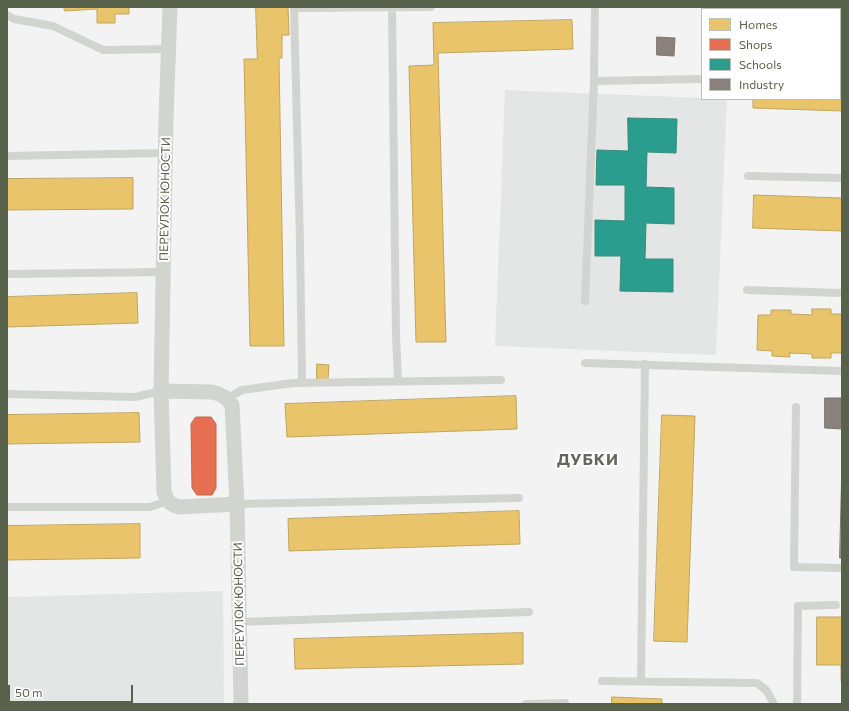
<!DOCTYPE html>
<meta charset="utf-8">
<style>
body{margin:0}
#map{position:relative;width:849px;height:711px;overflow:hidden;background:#f3f3f4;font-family:Commissioner,sans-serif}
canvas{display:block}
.frame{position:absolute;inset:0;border:8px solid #586149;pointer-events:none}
.legend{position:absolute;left:701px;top:8px;width:140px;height:92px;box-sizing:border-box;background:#fff;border:1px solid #bcc0b6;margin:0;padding:5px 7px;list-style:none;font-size:12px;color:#586149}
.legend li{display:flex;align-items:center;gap:8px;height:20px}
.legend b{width:20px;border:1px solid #bcc0b6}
.scale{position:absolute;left:8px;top:685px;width:125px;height:18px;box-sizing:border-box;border:2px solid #586149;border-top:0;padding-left:5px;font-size:12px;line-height:14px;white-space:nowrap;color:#586149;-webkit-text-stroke:3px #fff;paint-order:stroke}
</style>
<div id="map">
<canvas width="849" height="711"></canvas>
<div class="frame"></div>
<ul class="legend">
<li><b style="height:11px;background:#e9c46a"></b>Homes</li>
<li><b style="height:11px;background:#e76f51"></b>Shops</li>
<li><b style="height:11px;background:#2a9d8f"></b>Schools</li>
<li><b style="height:11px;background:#8a817c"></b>Industry</li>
</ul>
<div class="scale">50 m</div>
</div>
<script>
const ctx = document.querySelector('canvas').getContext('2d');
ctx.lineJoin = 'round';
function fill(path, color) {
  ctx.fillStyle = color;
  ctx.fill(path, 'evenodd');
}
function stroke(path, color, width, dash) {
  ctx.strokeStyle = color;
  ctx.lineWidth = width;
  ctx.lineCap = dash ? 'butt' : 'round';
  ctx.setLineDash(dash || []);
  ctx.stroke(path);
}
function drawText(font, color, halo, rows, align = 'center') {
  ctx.font = font + ' Commissioner,sans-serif';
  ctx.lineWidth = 4;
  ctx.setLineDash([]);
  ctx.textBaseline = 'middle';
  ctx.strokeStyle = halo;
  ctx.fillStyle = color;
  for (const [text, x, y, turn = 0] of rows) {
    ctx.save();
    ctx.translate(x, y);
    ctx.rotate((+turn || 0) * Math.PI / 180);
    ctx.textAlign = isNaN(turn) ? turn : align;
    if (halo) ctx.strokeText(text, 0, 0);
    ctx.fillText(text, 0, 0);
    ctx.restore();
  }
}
fill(new Path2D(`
 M505 90 702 98V99H727L716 355 495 346Z
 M223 591 224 704H7V597Z`), '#e4e5e5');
const homes = new Path2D(`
 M64 7H129V14H115V23H97V9L65 11Z
 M256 7H288L289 35H282V58H279L284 346H250L244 59H257Z
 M572 20 573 49 438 53 446 342H416L409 66 434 65 433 23Z
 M840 80H842V111L753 108V99H840Z
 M133 178V209L7 210V179Z
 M754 195 842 198V231L753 228Z
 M137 293 138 323 7 327V297Z
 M812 309H831V314H842V353H831V358H812V354L789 353 790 357 772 356V351L757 350 758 315H771V310H791V314L812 315Z
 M317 364 329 365 328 380H317Z
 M516 396 517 429 287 437 285 404Z
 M139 413 140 442 7 444V415Z
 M662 415 695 416 687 642 654 641Z
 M519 511 520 544 289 551 288 519Z
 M140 524V558L7 560V526Z
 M817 617H842V681H841V665H817Z
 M523 633V664L295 669 294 639Z
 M612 697 662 699V704H612Z`);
fill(homes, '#e9c46a');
stroke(homes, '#bea660', 1);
const shops = new Path2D(`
 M196 417H211L216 424V488L212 495H197L192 488 191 424Z`);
fill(shops, '#e76f51');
stroke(shops, '#bc6b4f', 1);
const schools = new Path2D(`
 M628 118 677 119 676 153 647 152 646 187 674 188V224L646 223 645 259H673V292L620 291 621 256H595V220L625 221V185H596L597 150 628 151Z`);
fill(schools, '#2a9d8f');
stroke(schools, '#388b7a', 1);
const industry = new Path2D(`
 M657 37 675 38 674 56 657 55Z
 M825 398H842V429L825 428Z
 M842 463V558H840Z`);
fill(industry, '#8a817c');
stroke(industry, '#7b776d', 1);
stroke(new Path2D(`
 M294 7 300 243 302 382
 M294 8 431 7
 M392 8 396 335 398 381
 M7 15 14 19 53 26 103 50 169 49
 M840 58H842
 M594 81 702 79
 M7 156 166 153
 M748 176 842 178
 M7 274 163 272
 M747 290 842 293
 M585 301 594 81 595 7
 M585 363 842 371
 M7 394 135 397 161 391
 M228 398 242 390 293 383 501 380
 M796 407 794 567 842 568
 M237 504 519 498
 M7 507H150L167 501
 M239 622 529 612
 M602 681 757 683 766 690 774 704
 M641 681 645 364
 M526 704 565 703
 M797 704 798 606 836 605`), '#d2d4cf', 8);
stroke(new Path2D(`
 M170 7 166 118 161 391 164 492C168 502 169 504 180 507L237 504
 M161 391 212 392C221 394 227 397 232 405L237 504 241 704`), '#d2d4cf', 15);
drawText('12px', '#586149', '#fff', [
 ["ПЕРЕУЛОК ЮНОСТИ",165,199,-89],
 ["ПЕРЕУЛОК ЮНОСТИ",239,604,-91]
]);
ctx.letterSpacing = '1px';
drawText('bold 16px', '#63685e', '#fff', [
 ["ДУБКИ",588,460]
]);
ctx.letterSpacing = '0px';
</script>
